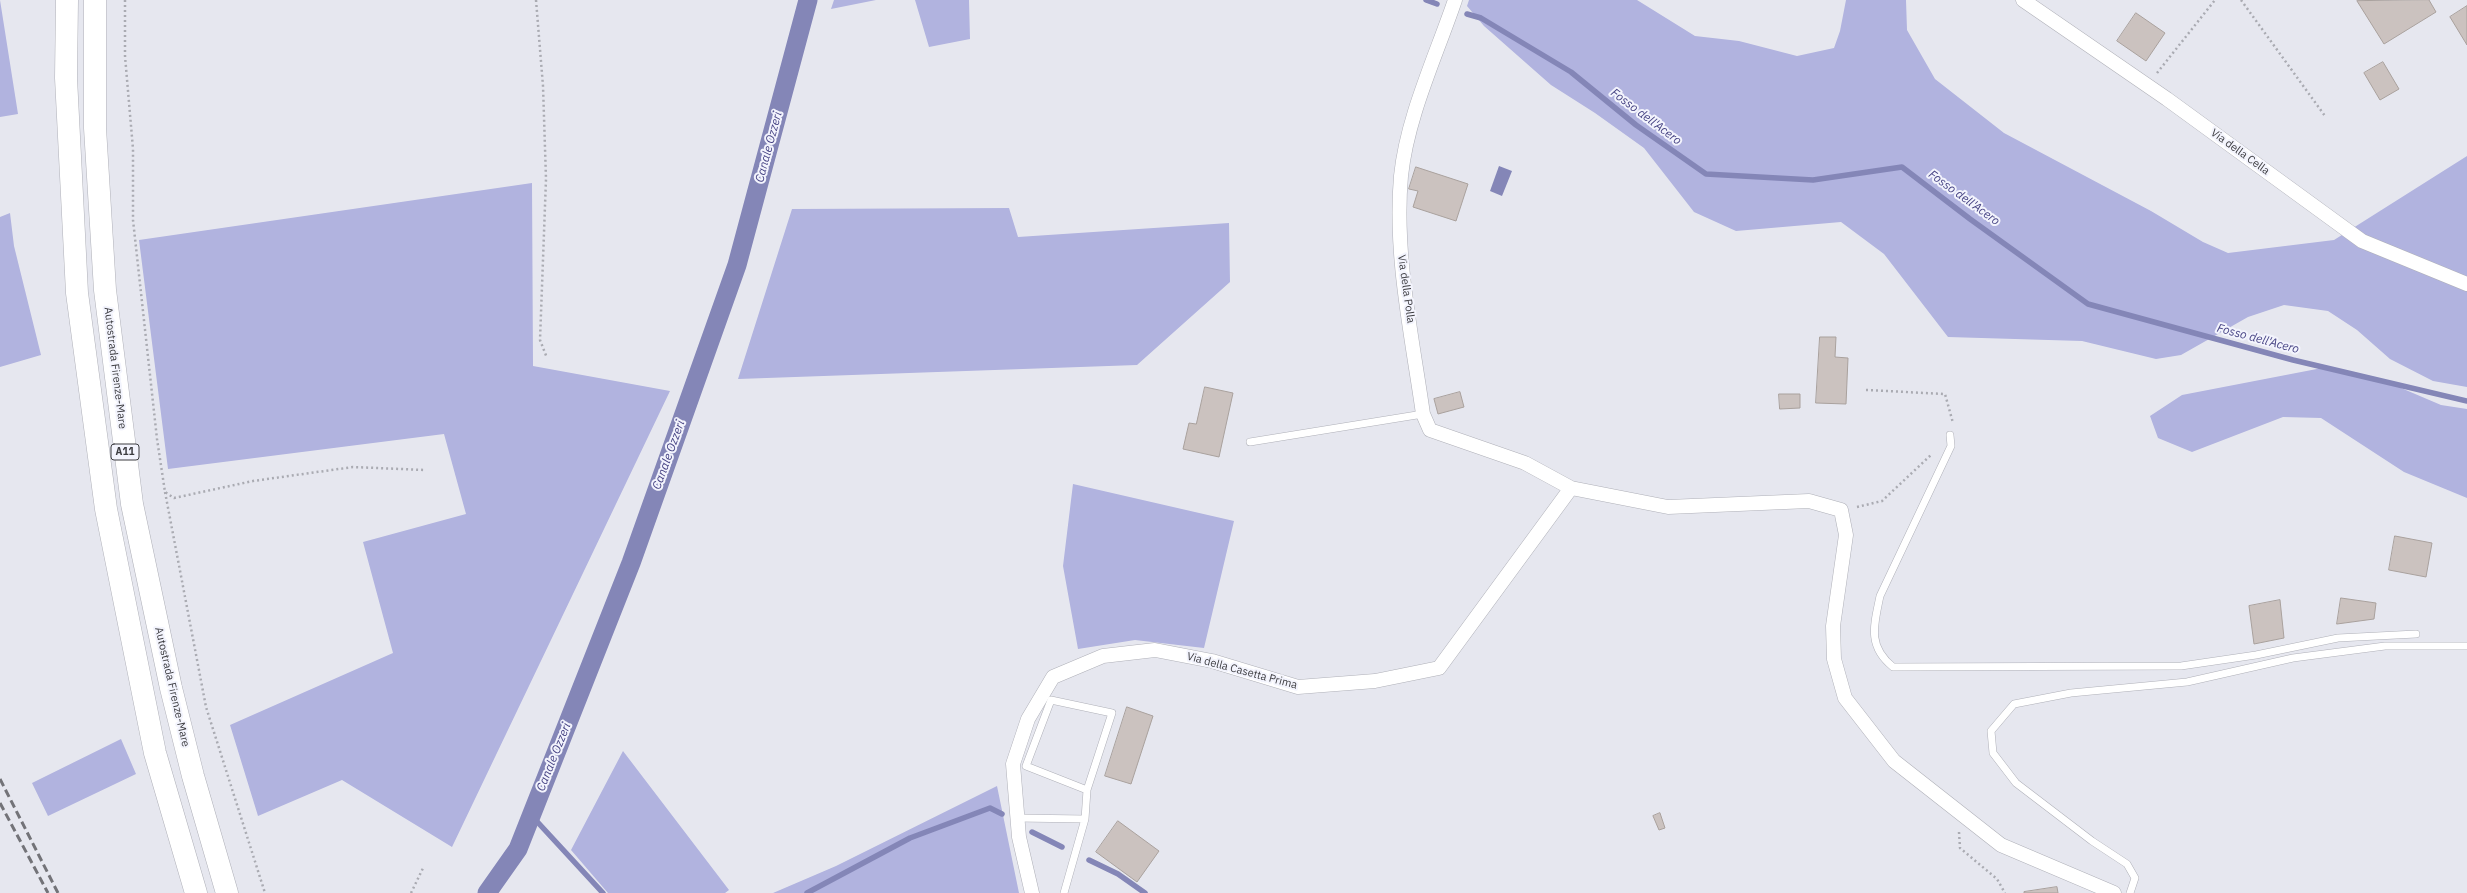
<!DOCTYPE html>
<style>
body{margin:0}
canvas{display:block;background:#e6e7ef}
</style>
<canvas width="2467" height="893"></canvas>
<script>
const ctx = document.querySelector('canvas').getContext('2d');
ctx.lineJoin = 'round';
function fill(path, color) {
  ctx.fillStyle = color;
  ctx.fill(path, 'evenodd');
}
function stroke(path, color, width, dash) {
  ctx.strokeStyle = color;
  ctx.lineWidth = width;
  ctx.lineCap = dash ? 'butt' : 'round';
  ctx.setLineDash(dash || []);
  ctx.stroke(path);
}
function drawText(font, color, halo, rows, align = 'center') {
  ctx.font = font + ' "IBM Plex Sans",sans-serif';
  ctx.lineWidth = 4;
  ctx.setLineDash([]);
  ctx.textBaseline = 'middle';
  ctx.strokeStyle = halo;
  ctx.fillStyle = color;
  for (const [text, x, y, turn = 0] of rows) {
    ctx.save();
    ctx.translate(x, y);
    ctx.rotate((+turn || 0) * Math.PI / 180);
    ctx.textAlign = isNaN(turn) ? turn : align;
    if (halo) ctx.strokeText(text, 0, 0);
    ctx.fillText(text, 0, 0);
    ctx.restore();
  }
}
fill(new Path2D(`
 M0 0 18 114 0 117Z
 M834 0H876L831 9Z
 M915 0H969L970 39 929 47Z
 M1469 0H1637L1695 36 1739 41 1797 56 1834 48 1840 31 1846 0H1906L1907 30 1935 79 2004 133 2151 211 2203 242 2228 253 2334 240 2467 156V387L2433 381 2390 359 2357 330 2328 311 2284 305 2248 317 2181 355 2156 359 2082 341 1948 337 1884 254 1841 222 1736 231 1694 212 1644 148 1595 113 1551 85 1484 26 1467 6Z
 M532 183 533 366 670 391 452 847 342 780 258 816 230 725 393 653 363 542 466 514 444 434 168 469 139 240Z
 M1009 208 1018 237 1229 223 1230 282 1137 365 738 379 792 209Z
 M10 213 14 246 41 355 0 367V217Z
 M2322 368 2387 382 2441 405 2467 409V498L2404 472 2321 418 2283 417 2192 452 2158 438 2150 416 2182 395Z
 M1073 484 1234 521 1204 648 1135 640 1078 649 1063 566Z
 M121 739 136 774 48 816 32 783Z
 M623 751 729 890 725 893H608L571 850Z
 M997 786 1019 893H773L836 866Z`), '#b1b3df');
fill(new Path2D(`
 M1499 166 1512 171 1502 196 1490 191Z`), '#8486b7');
stroke(new Path2D(`
 M1426 0 1437 4
 M1467 14 1481 18 1571 72 1636 125 1706 174 1813 180 1902 167 1970 219 2088 304 2293 360 2467 401
 M531 815 603 893
 M1032 832 1062 847
 M1089 860 1118 874 1145 893
 M807 893 910 838 990 808 1002 814`), '#8486b7', 5.5);
stroke(new Path2D(`
 M487 893 518 849 631 563 737 265 808 0`), '#8486b7', 19);
const building = new Path2D(`
 M2429 0 2436 12 2384 44 2357 1Z
 M2467 6V45L2450 17Z
 M2136 13 2165 33 2146 61 2117 41Z
 M2383 62 2399 89 2380 100 2364 73Z
 M1416 167 1468 184 1456 221 1413 207 1418 191 1409 189Z
 M1820 337H1836L1835 357 1848 358 1846 404 1816 403Z
 M1205 387 1233 393 1219 457 1183 449 1189 423 1196 424Z
 M1460 392 1464 407 1438 414 1434 399Z
 M1779 394H1800V408L1780 409Z
 M2395 536 2432 543 2426 577 2389 570Z
 M2341 598 2376 603 2374 619 2337 624Z
 M2280 600 2284 638 2254 644 2249 606Z
 M1127 707 1153 716 1131 784 1105 776Z
 M1660 813 1665 828 1659 830 1653 816Z
 M1118 821 1159 851 1137 882 1096 852Z
 M2057 887 2058 893H2024V892Z`);
fill(building, '#cbc2bf');
stroke(building, '#a9a19d', 1);
const lane = new Path2D(`
 M1950 435 1951 446 1880 596C1874 625 1867 646 1893 667L2181 666 2256 655 2338 638 2416 634
 M1250 442 1423 414
 M1017 818 1085 819 1064 893
 M1085 819 1087 790 1026 766 1051 700 1112 713 1087 790
 M2130 893 2135 878 2127 864 2092 841 2016 783 1993 753 1991 731 2014 704 2071 693 2187 682 2293 658 2385 646H2467`);
const street = new Path2D(`
 M1455 0C1436 56 1407 117 1401 176 1394 255 1412 336 1423 414L1430 430 1525 463 1571 488 1668 507 1809 501 1841 510 1846 535 1833 626 1834 659 1845 698 1894 761 2001 845 2114 893
 M2023 0 2167 99 2362 241 2467 284
 M1032 893 1019 837 1013 764 1028 719 1053 677 1103 656 1155 650 1212 661 1298 687 1375 681 1439 668 1571 488`);
const highway = new Path2D(`
 M67 0 66 78 77 293 106 509 155 753 196 893
 M95 0V128L105 290 132 504 171 688 193 776 227 893`);
stroke(lane, '#afb0b8', 8);
stroke(street, '#afb0b8', 15);
stroke(highway, '#afb0b8', 23);
stroke(new Path2D(`
 M125 0V56L133 149V220L157 439 165 492 174 498 253 481 353 467 425 470
 M536 0 543 86 546 179 540 340 547 358
 M2241 0 2325 116
 M2157 73 2215 0
 M1866 390 1945 394 1953 423
 M165 492 206 707 265 893
 M1857 507 1882 501 1932 454
 M1959 832 1960 848 1997 879 2005 893
 M411 893 424 866`), '#aaabb2', 2.5, [2, 3]);
stroke(lane, '#fff', 7);
stroke(street, '#fff', 14);
stroke(highway, '#fff', 22);
stroke(new Path2D(`
 M0 779 58 893
 M0 803 48 893`), '#737378', 3, [8, 4]);
for (const [x, y, w] of [
 [125,452,28]
]) {
  const box = new Path2D();
  box.roundRect(x - w / 2, y - 8, w, 16, 3);
  ctx.fillStyle = '#f3f4fd';
  ctx.fill(box);
  stroke(box, '#3c3c40', 1);
}
drawText('bold 10px', '#3c3c40', null, [
 ["A11",125,452]
]);
drawText('11px', '#3c3c40', '#f3f4fd', [
 ["Via della Cella",2240,152,36],
 ["Via della Polla",1406,289,82],
 ["Autostrada Firenze-Mare",115,368,83],
 ["Via della Casetta Prima",1242,671,15],
 ["Autostrada Firenze-Mare",172,687,77]
]);
drawText('italic 12px', '#474484', '#f3f4fd', [
 ["Fosso dell'Acero",1646,117,37],
 ["Canale Ozzeri",769,147,-75],
 ["Fosso dell'Acero",1964,198,36],
 ["Fosso dell'Acero",2258,339,15],
 ["Canale Ozzeri",669,455,-70],
 ["Canale Ozzeri",554,757,-68]
]);
</script>
